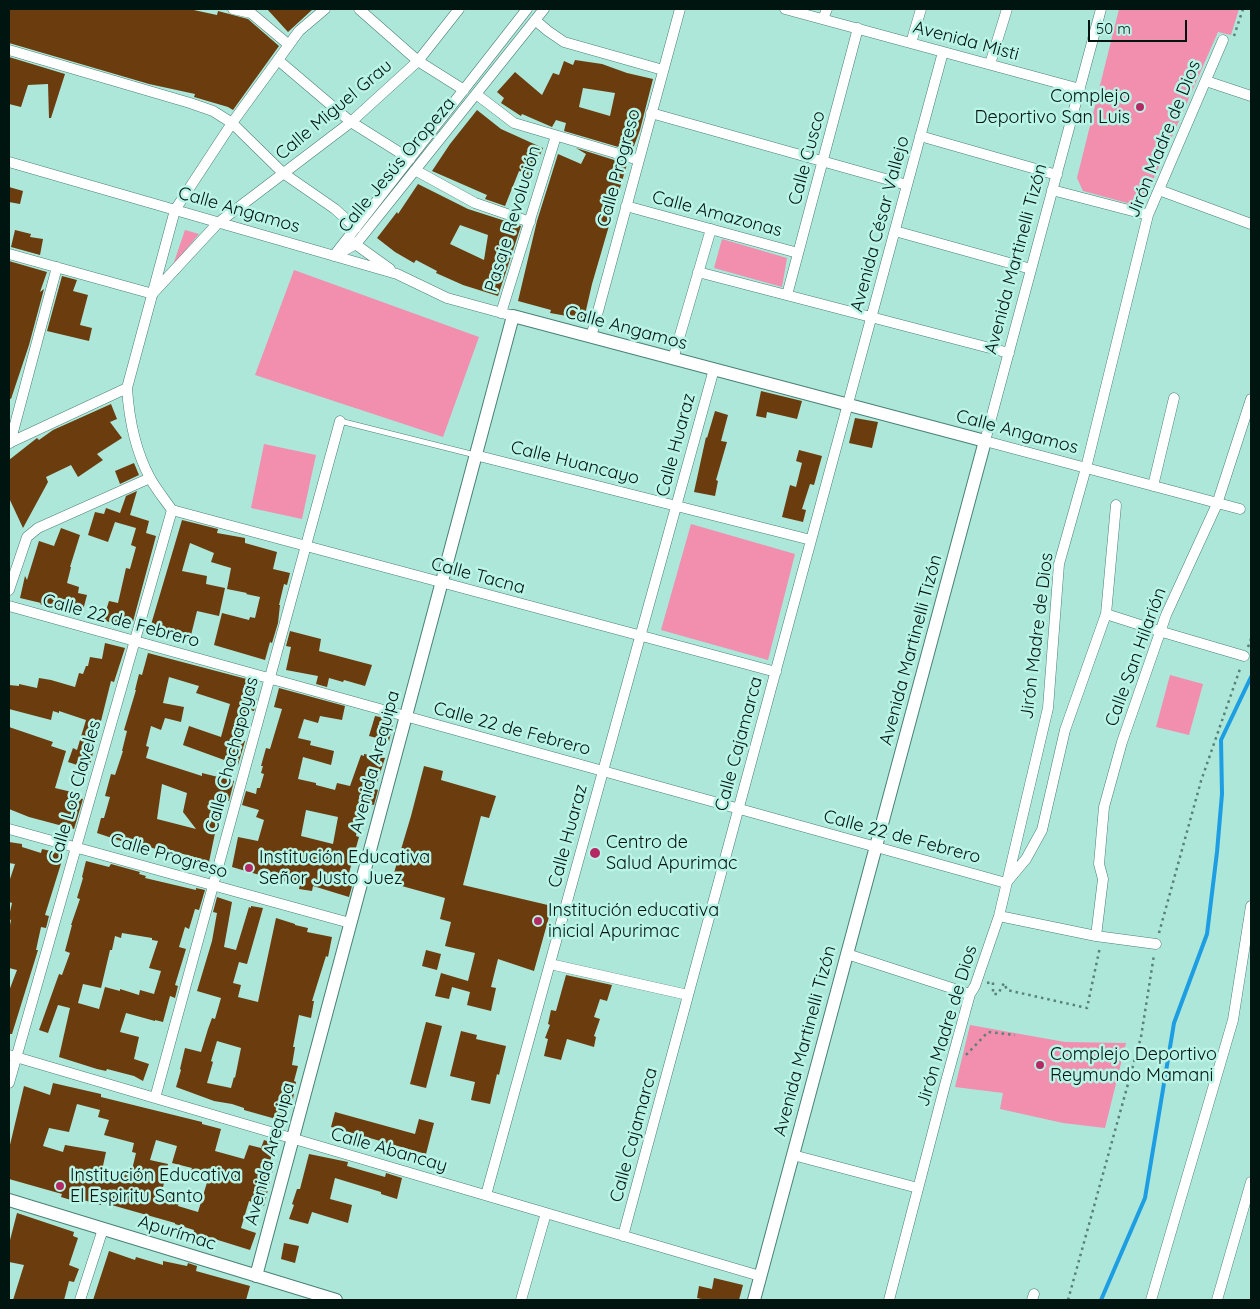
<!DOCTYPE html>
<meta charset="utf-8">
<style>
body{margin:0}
#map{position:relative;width:1260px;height:1309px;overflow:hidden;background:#ade7da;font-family:Quicksand,sans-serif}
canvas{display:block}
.frame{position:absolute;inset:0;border:10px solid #001410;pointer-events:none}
.scale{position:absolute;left:1088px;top:20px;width:99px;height:22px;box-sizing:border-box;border:2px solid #001410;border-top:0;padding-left:6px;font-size:15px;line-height:18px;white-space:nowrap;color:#001410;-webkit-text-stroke:4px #baf4e7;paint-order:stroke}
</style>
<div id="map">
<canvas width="1260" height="1309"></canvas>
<div class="frame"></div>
<div class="scale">50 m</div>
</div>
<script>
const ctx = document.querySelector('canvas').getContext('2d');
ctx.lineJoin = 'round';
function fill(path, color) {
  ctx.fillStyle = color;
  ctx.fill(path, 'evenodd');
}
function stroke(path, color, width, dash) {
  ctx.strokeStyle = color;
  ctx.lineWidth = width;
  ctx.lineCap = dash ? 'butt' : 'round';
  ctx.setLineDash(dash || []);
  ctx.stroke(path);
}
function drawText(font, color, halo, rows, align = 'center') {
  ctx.font = font + ' Quicksand,sans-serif';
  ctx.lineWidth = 5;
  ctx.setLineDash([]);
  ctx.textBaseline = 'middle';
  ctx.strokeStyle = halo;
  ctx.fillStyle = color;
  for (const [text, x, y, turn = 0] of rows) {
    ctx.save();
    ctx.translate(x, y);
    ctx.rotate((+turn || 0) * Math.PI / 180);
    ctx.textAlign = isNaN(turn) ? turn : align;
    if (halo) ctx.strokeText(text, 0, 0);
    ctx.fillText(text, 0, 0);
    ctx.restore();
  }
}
fill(new Path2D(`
 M1119 9H1239L1231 35 1218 32 1146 196 1131 204 1083 191 1077 178Z
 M185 230 199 234 173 265Z
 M722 239 787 258 782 287 714 268Z
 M294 270 479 337 443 437 255 375Z
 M264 444 316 455 302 519 251 508Z
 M691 524 795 554 768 660 661 630Z
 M1170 675 1203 684 1189 735 1156 727Z
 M970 1025 1065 1042 1126 1043 1105 1128 1063 1123 1000 1109 1003 1093 955 1087Z`), '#f28eae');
stroke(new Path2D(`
 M1101 1300 1145 1198 1174 1023 1207 934 1217 852 1222 794 1221 740 1251 677`), '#1d9de2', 4);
fill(new Path2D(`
 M9 9H189L217 15 218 11 248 19 279 46 233 110 228 107 194 97 195 94 149 84 9 43Z
 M267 9H313L288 32Z
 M9 57 65 74 51 118H49L48 84 28 85 21 107 9 104Z
 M575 60 602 64 627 73 653 79 640 130 632 151 564 131 566 123 556 120 552 127 522 114 521 116 501 103 504 98 497 92 515 72 542 95 553 73 559 75 564 61 573 65ZM583 88 615 93 610 116 579 107Z
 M477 110 501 129 543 148 531 176 519 171 505 206 485 199 487 195 432 171 450 144Z
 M576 148 627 164 592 284 584 319 550 313 551 310 518 301 537 221 558 154 581 164 586 154Z
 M418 184 468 209 521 226 498 296 463 285 436 273 437 271 416 260 414 263 395 252 377 238 397 212 398 214ZM460 225 488 235 484 260 450 244Z
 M9 187 23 191 20 204 9 202Z
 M15 230 31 234 30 237 43 239 40 255 11 247Z
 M9 261 47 272 40 292 44 289 29 345 11 399 9 398Z
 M62 276 77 280 73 291 88 295 80 325 92 328 89 341 47 331Z
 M761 391 802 401 797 419 767 412 766 418 756 416Z
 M111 404 117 419 110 422 122 438 97 454 103 460 78 477 71 465 46 477 48 482 23 528 9 498V460L37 438 39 440 53 430Z
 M715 411 728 415 721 441 727 442 716 480 718 481 715 496 694 492 706 437 707 438Z
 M855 418 878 422 872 448 849 443Z
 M799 450 822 456 814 485 810 484 802 509 806 510 803 522 782 517 790 485 796 487 802 463 796 461Z
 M134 463 139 475 120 484 115 471Z
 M137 491 130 515 149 521 146 533 156 536 131 629 103 620 109 601 118 603 126 568 130 569 136 547 131 545 136 528 115 522 108 542 88 535 95 512 104 514 106 508 120 513 126 496Z
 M182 520 218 529 217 533 245 538V543L277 552 273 569 290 573 287 585 284 584 279 605H280L278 623 272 643 270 642 265 660 214 645 222 613 249 620 250 617 255 618 260 597 246 594 247 593 227 589 231 568 211 562 214 553 190 543 182 571 207 576 206 584 225 588 219 616 197 611 190 639 173 635 174 632 150 628Z
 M61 528 80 535 70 567H71L67 583 79 587 78 593 87 595 82 614 73 611V614L62 612 40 604 41 603 20 598 25 576 27 580 39 541 54 546Z
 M290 631 321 639 319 651 372 665 365 686 344 680 343 682 329 678 327 687 316 684 318 676 286 670 291 647 286 646Z
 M105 643 125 648 114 682 111 681 89 769 68 762 73 748 77 750 86 720 59 711V713L53 711 51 720 9 709V685L19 686V684L37 688 39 678 51 680 75 687 79 673 83 674 86 666H88L90 657 102 659Z
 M148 653 258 682 254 698 257 699 254 711 248 710 240 740 245 741 238 765 183 745 189 726 221 737 230 704 196 693 199 686 169 677 163 703 184 707 181 722 165 718 161 730 151 726 146 746 149 747 146 758 202 776V773L234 781 229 801 226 800 223 810 220 809 209 862 164 848 163 851 128 841 127 843 97 833 101 818H104L110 797 105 796 111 774 115 775 123 751H122L127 731 124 730 136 690H135L139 674 142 675ZM162 784 187 793 183 812 196 829 157 819Z
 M279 688 345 706 342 720 320 716 318 723 304 719 298 738 311 741 310 745 334 751 331 765 303 757 298 779 316 783V785L335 790 337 783 350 786 361 755 364 756V754L385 758 375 789 378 790 374 805 362 802 356 836 359 837 349 873 353 875 350 886H352L349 897 313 886 312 891 299 889 300 884 277 880 232 867 238 837 258 841 264 820 256 817 259 810 242 805 246 791 256 794 257 788H260L264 774 261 773 263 766H261L266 748 270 749 282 709 274 707ZM306 810 338 817 333 844 301 836Z
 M375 716 394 720 389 741 369 736Z
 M9 727 53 742 51 746 66 751 55 788 76 793 75 797 83 799 74 829 29 817 9 809Z
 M424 766 443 771 441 780 496 796 489 818 481 816 463 885 552 906 534 971 498 959 491 987 496 988 491 1011 467 1005 470 992 452 987 449 999 435 996 441 973 468 981 475 953 445 946 451 922 440 919 445 898 391 883 411 816Z
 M9 842 22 844V847L41 853 42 849 64 854 45 915 49 916 46 928 41 927 36 950H38L12 1034H9V991L17 970 9 968V930L11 920 9 919V916L12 903 9 902V882L15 864 9 863Z
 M86 861 109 867 111 864 140 872 139 874 146 876 145 878 196 890V888L205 890 199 910 195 909 189 929 185 927 179 947 186 949 175 985 178 986 175 998 170 996 163 1022 155 1020V1021L126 1013 120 1032 139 1037 134 1059 149 1064 143 1081 134 1076 107 1069 106 1071 97 1069 59 1057 70 1008 58 1005 48 1033 39 1030 59 974 62 975 70 953 65 951 72 925H71L80 899 77 898 83 878 82 877ZM122 933 152 938V940L158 941 149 968 161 971 154 994 140 990 139 995 120 989V991L105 987 99 1009 78 1003 83 984 101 988 110 950H112L115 936 121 938Z
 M217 897 232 902 224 947 236 950 249 907 251 908V906L263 908 247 964 239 962 233 983 241 985 238 997 258 1002 276 918 295 924V925L308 928 307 932 332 937 328 957 326 956 312 1001H314L311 1018 299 1015 293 1047H295L292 1065 298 1066 294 1081 296 1082 293 1099H290L283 1121 244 1110V1108L232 1104 214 1101 176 1087 181 1070 180 1069 185 1048 201 1052 208 1029 212 1018 215 1019 221 998 197 991 212 941 217 913 213 912ZM217 1041 241 1048 235 1078 234 1077 231 1088 207 1083 213 1062 211 1061Z
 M426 950 441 954 437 970 422 966Z
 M566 975 612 985 607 1001 600 999 594 1017 600 1019 594 1036 596 1037 594 1047 567 1039 561 1060 544 1056 548 1039 545 1038 550 1025 548 1024 551 1010 556 1011Z
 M426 1022 442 1026 426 1088 410 1084Z
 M461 1031 477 1035 476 1039 506 1046 499 1075 497 1074 490 1104 471 1100 475 1082 450 1076Z
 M53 1083 101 1094V1097L202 1122V1124L221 1129 215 1151 244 1159 249 1145 261 1148 264 1140 275 1144 268 1168 273 1169 264 1206 249 1201 241 1228 256 1233 250 1250 205 1236V1238L193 1236 194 1230 175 1224V1223L101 1202V1205L83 1200V1203L71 1200 61 1197 62 1194 9 1179V1149L24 1086 50 1095ZM77 1104 100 1110 98 1117 109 1120 104 1135 134 1143 132 1152 136 1153 131 1174 125 1173 123 1181 101 1175 106 1152 65 1145 63 1152 43 1146 49 1128 69 1132ZM156 1140 177 1146 172 1163 192 1168 191 1171 209 1176 198 1212 178 1206 180 1198 166 1195V1193L162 1192 168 1164 150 1160Z
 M335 1112 415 1134 419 1119 434 1123 426 1154 331 1127Z
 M309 1154 348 1162 347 1166 385 1177 386 1173 402 1178 397 1199 381 1194V1192L335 1178 330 1199 352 1205 348 1223 312 1212 308 1224 289 1219 294 1205 292 1204 297 1189H300Z
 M17 1213 74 1232 73 1236 78 1238 69 1265 79 1269 74 1282 69 1281 64 1300H13L24 1265 9 1262V1244Z
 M284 1243 299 1246 295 1263 281 1259Z
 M109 1251 135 1260 136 1257 163 1265V1261L187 1266 188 1263 197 1266 196 1271 250 1286 246 1300H93Z
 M714 1278 743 1285 739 1300H706L697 1298 699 1286 712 1289Z`), '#6b3c0d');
const service = new Path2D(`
 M340 421 475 455`);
const minor = new Path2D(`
 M233 9 251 13 289 45
 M359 9 418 61 464 90
 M785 9 1080 89
 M1101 9 985 441 1240 509
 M823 19 827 9
 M535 20 548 31 564 42 663 70
 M911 43 921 9
 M9 50 190 103 213 111 232 123 283 173 335 209 356 228
 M278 60 351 122 410 159
 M990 64 1007 9
 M1206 81 1251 96
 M476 94 514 123 639 160
 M651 113 907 185
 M920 136 1057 175
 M9 162 397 274 447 298 513 316
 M415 170 475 203 530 222
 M1052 190 1148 215
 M1159 190 1251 224
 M626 206 798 253
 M895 231 1031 269
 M351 241 390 269
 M336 253 527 9
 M9 254 153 294
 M334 256 356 244 544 9
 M698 272 1009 353
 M155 291 218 223 351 122 418 61 459 9
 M787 295 858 28
 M501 313 556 136
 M591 337 680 9
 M673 359 711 229
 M9 443 127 388
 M10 443 57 267
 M475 455 811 540
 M1153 486 1174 398
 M172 510 776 672
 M172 510C165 500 156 489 150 478 135 450 129 419 127 388L175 210 232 123 299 31 325 9
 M9 590 27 537 38 528 150 478
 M9 606 1006 883 1026 859 1042 830 1065 730 1106 614 1116 505
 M1106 614 1159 631 1244 656
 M9 829 350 923
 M999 916 1096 936 1156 944
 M1096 936 1103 879 1099 864 1104 807 1122 742 1166 615 1217 504 1251 399
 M847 954 970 994
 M550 964 688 995
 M9 1055 760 1276
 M9 1083 172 510
 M155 1098 340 421
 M793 1155 918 1188
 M486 1195 714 369
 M623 1236 943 52
 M80 1300 103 1229
 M521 1300 546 1213
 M889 1300 945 1085 970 994 975 986 999 916 1048 708 1059 564 1086 468 1148 215 1223 40
 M1032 1300 1034 1294
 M1151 1300 1233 1020 1251 906
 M1217 1300 1251 1182`);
const tertiary = new Path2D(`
 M9 1200 336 1300
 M256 1276 513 316 985 441 754 1300`);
stroke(service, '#498076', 6);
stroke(minor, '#498076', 11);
stroke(tertiary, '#498076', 14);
stroke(new Path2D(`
 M1234 36 1243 9
 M1248 647 1251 639
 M1159 933 1201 781 1241 666
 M987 983 993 982V994H998L1004 983 1007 990 1087 1008 1100 947
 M966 1055 988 1032 1015 1035
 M1068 1300 1141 1037 1154 955`), '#598178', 2.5, [2.5, 4]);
stroke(service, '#fff', 5);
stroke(minor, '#fff', 10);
stroke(tertiary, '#fff', 12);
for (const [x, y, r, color] of [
 [1140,107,5,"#b52a65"],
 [595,853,6,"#b52a65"],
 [249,868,5,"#b52a65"],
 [538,921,5,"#b52a65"],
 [1040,1065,5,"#b52a65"],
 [60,1186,5,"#b52a65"]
]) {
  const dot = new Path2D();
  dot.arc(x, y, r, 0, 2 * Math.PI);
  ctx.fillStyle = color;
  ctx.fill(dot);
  stroke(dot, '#baf4e7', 2);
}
drawText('18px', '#001410', '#baf4e7', [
 ["Avenida Misti",966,41,15],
 ["Calle Miguel Grau",334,110,-40],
 ["Jirón Madre de Dios",1164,139,-68],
 ["Calle Cusco",807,158,-75],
 ["Calle Jesús Oropeza",397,165,-50],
 ["Calle Progreso",619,168,-75],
 ["Calle Angamos",239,210,16],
 ["Calle Amazonas",717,214,15],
 ["Pasaje Revolución",513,219,-73],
 ["Avenida César Vallejo",880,224,-75],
 ["Avenida Martinelli Tizón",1016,259,-75],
 ["Calle Angamos",626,328,15],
 ["Calle Angamos",1017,432,15],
 ["Calle Huaraz",676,445,-75],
 ["Calle Huancayo",575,463,14],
 ["Calle Tacna",478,576,15],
 ["Calle 22 de Febrero",121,621,15],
 ["Jirón Madre de Dios",1037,636,-83],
 ["Avenida Martinelli Tizón",911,650,-75],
 ["Calle San Hilarión",1136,657,-70],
 ["Calle 22 de Febrero",512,729,15],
 ["Calle Cajamarca",739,744,-75],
 ["Calle Chachapoyas",232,755,-75],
 ["Avenida Arequipa",375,762,-75],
 ["Calle Los Claveles",75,792,-74],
 ["Calle Huaraz",568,836,-75],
 ["Calle 22 de Febrero",902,837,15],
 ["Calle Progreso",169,856,16],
 ["Jirón Madre de Dios",947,1026,-73],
 ["Avenida Martinelli Tizón",805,1041,-75],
 ["Calle Cajamarca",634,1135,-75],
 ["Calle Abancay",389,1150,16],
 ["Avenida Arequipa",270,1154,-75],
 ["Apurímac",177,1233,17]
]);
drawText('18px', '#001410', '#baf4e7', [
 ["Complejo",1130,97,"right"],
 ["Deportivo San Luis",1130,118,"right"],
 ["Centro de",606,843],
 ["Salud Apurimac",606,864],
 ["Institución Educativa",259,858],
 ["Señor Justo Juez",259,879],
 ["Institución educativa",548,911],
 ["inicial Apurimac",548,932],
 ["Complejo Deportivo",1050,1055],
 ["Reymundo Mamani",1050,1076],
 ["Institución Educativa",70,1176],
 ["El Espiritu Santo",70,1197]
], 'left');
</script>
